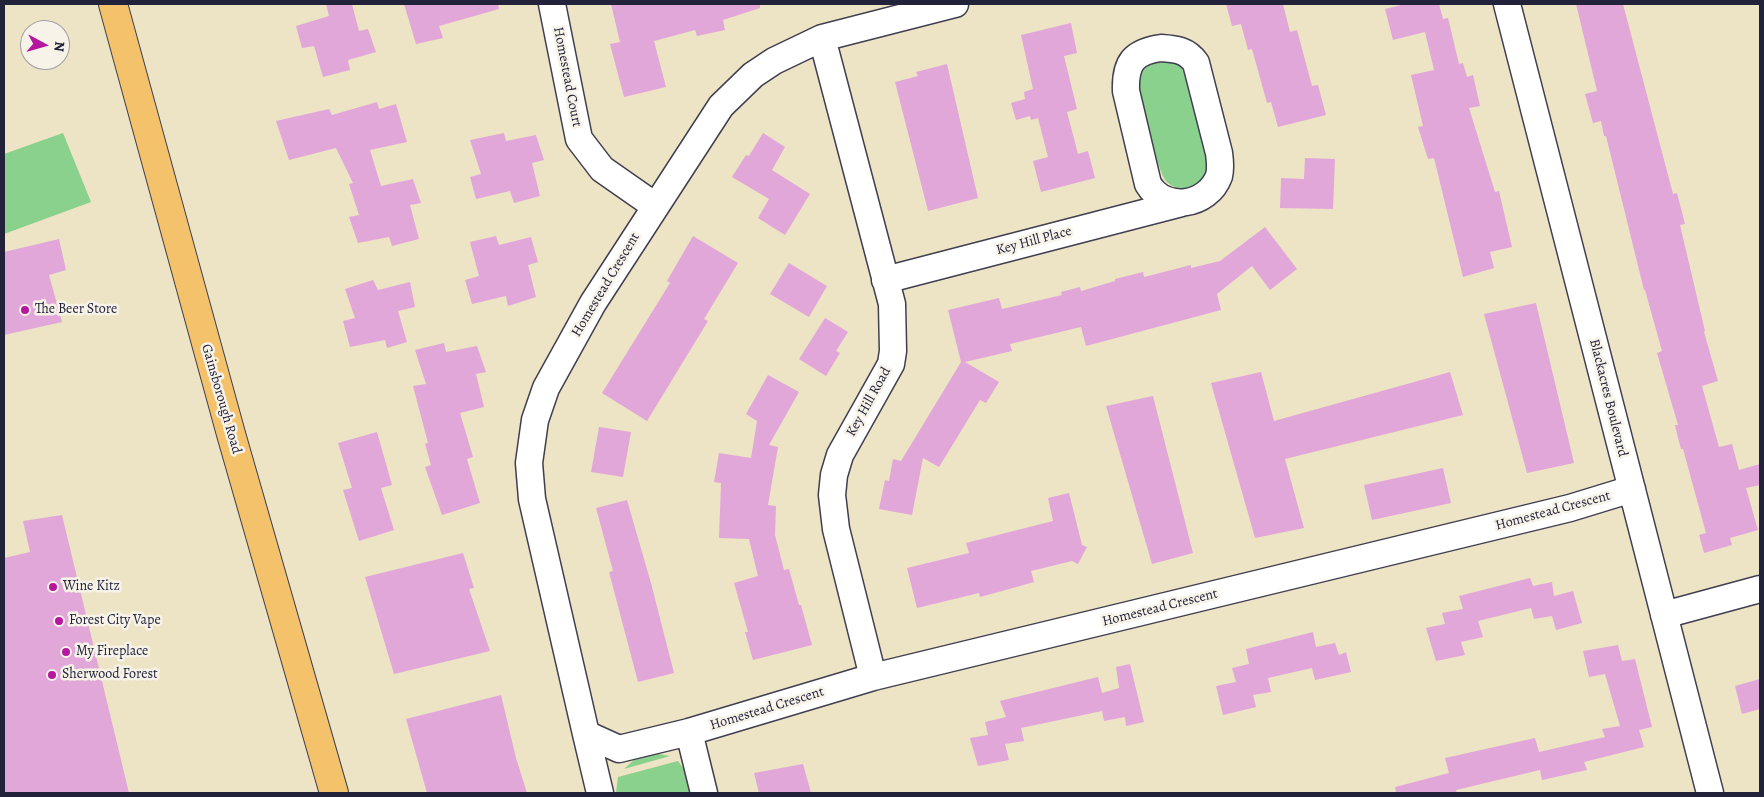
<!DOCTYPE html>
<style>
body{margin:0}
#map{position:relative;width:1764px;height:797px;overflow:hidden;background:#ede3c5;font-family:Alegreya,serif}
canvas{display:block}
.frame{position:absolute;inset:0;border:5px solid #22223b;pointer-events:none}
.north{position:absolute;left:20px;top:20px;width:50px;height:50px;box-sizing:border-box;background:#f7f3e8;border:1px solid #a29fa3;border-radius:50%;rotate:96deg;font-size:14px;font-weight:700;line-height:20px;text-align:center;color:#22223b}
.north::after{content:'';display:block;margin:auto;width:18px;height:22px;background:#b5179e;clip-path:polygon(50% 0,100% 100%,50% 72%,0 100%)}
</style>
<div id="map">
<canvas width="1764" height="797"></canvas>
<div class="frame"></div>
<div class="north">N</div>
</div>
<script>
const ctx = document.querySelector('canvas').getContext('2d');
ctx.lineJoin = 'round';
function fill(path, color) {
  ctx.fillStyle = color;
  ctx.fill(path, 'evenodd');
}
function stroke(path, color, width, dash) {
  ctx.strokeStyle = color;
  ctx.lineWidth = width;
  ctx.lineCap = dash ? 'butt' : 'round';
  ctx.setLineDash(dash || []);
  ctx.stroke(path);
}
function drawText(font, color, halo, rows, align = 'center') {
  ctx.font = font + ' Alegreya,serif';
  ctx.lineWidth = 5;
  ctx.setLineDash([]);
  ctx.textBaseline = 'middle';
  ctx.strokeStyle = halo;
  ctx.fillStyle = color;
  for (const [text, x, y, turn = 0] of rows) {
    ctx.save();
    ctx.translate(x, y);
    ctx.rotate((+turn || 0) * Math.PI / 180);
    ctx.textAlign = isNaN(turn) ? turn : align;
    if (halo) ctx.strokeText(text, 0, 0);
    ctx.fillText(text, 0, 0);
    ctx.restore();
  }
}
fill(new Path2D(`
 M1155 60C1172 62 1178 60 1188 76L1209 161 1205 179C1192 187 1180 194 1167 182 1157 172 1144 106 1139 89 1139 75 1143 68 1155 60Z
 M63 133 91 202 4 234V154Z
 M653 753 670 756 624 769 635 759Z
 M678 761 687 773 694 793H616L618 777Z`), '#89d18c');
fill(new Path2D(`
 M326 4H352L359 31 368 29 376 52 348 60 350 70 323 77 314 46 302 48 296 26 329 16Z
 M404 4H498L499 9 439 26 443 38 416 44Z
 M611 4H760V8L723 20 725 30 697 36 695 30 654 41 666 87 624 97 610 44 620 42Z
 M1226 4H1283L1290 32 1297 30 1312 86 1318 85 1326 115 1278 127 1271 102 1267 103 1252 49 1248 50 1241 24 1232 26Z
 M1405 4H1439L1443 19 1448 18 1459 64 1463 63 1467 77 1473 75 1480 106 1469 108 1495 192 1499 191 1512 247 1490 252 1494 268 1463 277 1434 158 1428 159 1418 127 1423 126 1411 75 1434 70 1425 32 1393 40 1385 9Z
 M1576 4H1623L1673 194 1677 193 1685 224 1680 225 1705 331 1704 332 1718 381 1702 386 1719 447 1732 444 1739 470 1760 464V485L1746 488 1758 530 1730 538 1732 545 1704 553 1699 535 1706 533 1683 449H1681L1677 434 1675 425H1678L1657 353 1662 351 1645 290H1644L1606 136H1604L1601 121 1593 123 1585 94 1597 91Z
 M1071 23 1077 53 1064 56 1077 109 1067 112 1078 154 1088 151 1095 178 1041 192 1033 161 1048 157 1038 118 1031 120 1030 116 1016 120 1011 103 1025 99 1024 92 1033 89 1021 35Z
 M947 64 978 198 928 211 895 82 918 76 916 72Z
 M377 102 379 109 396 104 407 142 370 150 381 186 413 179 421 203 410 205 419 239 392 246 389 237 358 243 349 217 359 215 349 184 353 183 336 148 289 160 276 121 329 109 332 115Z
 M504 133 506 141 536 135 544 160 532 163 540 196 514 203 510 191 476 199 470 177 481 174 470 140Z
 M763 133 785 147 772 170 810 194 785 235 758 218 769 199 732 177 746 155 749 156Z
 M1305 158 1335 159 1333 209 1280 208 1281 178 1304 179Z
 M1265 227 1297 269 1270 290 1252 266 1217 294 1221 310 1086 346 1081 327 1010 344 1012 351 965 362 999 382 986 403 980 400 939 467 923 458 912 515 879 509 885 480 889 481 893 459 901 461 961 362 948 310 999 298 1002 309 1062 295 1061 292 1080 287 1081 291 1115 281V279L1143 272 1144 277 1191 265V268L1220 261Z
 M496 236 499 245 531 237 538 262 528 265 536 297 508 306 506 296 472 304 465 280 479 276 470 242Z
 M693 236 738 263 704 319 708 321 647 421 602 393 670 283 667 281Z
 M59 239 66 270 49 275 62 322 4 335V252Z
 M789 263 827 286 809 317 770 294Z
 M373 280 378 290 410 282 415 307 398 311 407 342 387 348 385 340 350 347 343 321 355 318 345 289Z
 M1536 303 1574 463 1527 473 1484 314Z
 M825 318 848 332 836 351 840 353 826 376 799 359Z
 M444 343 446 352 477 346 486 372 476 374 484 407 460 413 473 457 467 459 480 503 442 515 425 467 431 465 425 444 428 443 413 386 426 384 415 350Z
 M1261 372 1274 421 1450 372 1463 415 1285 459 1304 528 1255 538 1211 383Z
 M768 375 799 392 769 445 778 447 768 505 776 506 775 535 784 570 789 569 799 605H801L812 645 753 660 745 632H748L734 583 758 576 749 539 719 538 721 483 714 482 719 453 751 458 757 421 746 414Z
 M1153 396 1193 553 1152 564 1106 406Z
 M599 427 631 432 623 477 591 472Z
 M377 432 392 485 381 488 394 530 359 541 343 490 352 488 338 443Z
 M1443 468 1451 503 1372 520 1364 485Z
 M1069 493 1082 545 1087 547 1078 564 1072 561 1031 571 1034 582 1002 591 980 597 979 593 917 608 907 568 969 553 966 543 1053 521 1048 498Z
 M627 500 651 583 674 673 638 682 609 572 613 571 596 508Z
 M62 515 129 793H4V558L30 552 23 521Z
 M463 553 474 588 469 589 490 651 394 674 365 577Z
 M1530 578 1533 586 1552 582 1554 596 1573 591 1582 623 1556 630 1552 616 1534 619 1531 608 1478 621 1483 637 1461 642 1465 655 1436 661 1426 628 1445 624 1442 613 1463 609 1459 596Z
 M1313 632 1316 647 1335 643 1339 655 1346 652 1351 672 1315 680 1312 668 1268 678 1271 692 1253 695 1256 707 1223 715 1216 686 1236 682 1232 668 1249 664 1246 649Z
 M1618 645 1622 661 1635 659 1652 727 1639 730 1644 747 1584 762 1587 770 1542 780 1540 770 1456 790 1457 793H1396L1395 787 1449 773 1445 758 1535 738 1539 752 1605 737 1602 729 1620 726 1605 674 1589 677 1583 651Z
 M1130 664 1144 722 1126 726 1125 717 1104 721 1102 711 1021 728 1024 741 1005 744 1009 760 978 766 970 738 988 735 985 722 1006 717 1000 701 1098 677 1102 693 1119 688 1116 667Z
 M1760 679V709L1742 714 1735 686Z
 M501 695 516 758 527 793H427L406 719Z
 M803 764 811 793H759L754 773Z`), '#e2a7d9');
const minor = new Path2D(`
 M552 4 579 139 602 169 655 206
 M955 4 822 38 774 61 753 75 721 106 593 303 546 388 535 420 529 463 532 499 586 734 619 749 689 732 873 677 1570 508 1632 489
 M1507 4 1710 793
 M822 38 892 304 893 351 891 364 840 455 834 475 832 495 836 529 873 677
 M1161 48C1176 49 1187 50 1196 63L1219 153C1220 160 1221 168 1219 176 1208 206 1165 213 1148 184L1126 91C1125 63 1133 52 1161 48Z
 M885 280 1182 203
 M1664 615 1760 589
 M689 732 704 793
 M586 734 600 793`);
const major = new Path2D(`
 M113 4 231 434 334 793`);
stroke(minor, '#403f50', 29);
stroke(major, '#403f50', 30);
stroke(minor, '#fff', 26);
stroke(major, '#f3c26a', 28);
for (const [x, y, r, color] of [
 [25,310,5,"#b5179e"],
 [53,587,5,"#b5179e"],
 [59,621,5,"#b5179e"],
 [66,652,5,"#b5179e"],
 [52,675,5,"#b5179e"]
]) {
  const dot = new Path2D();
  dot.arc(x, y, r, 0, 2 * Math.PI);
  ctx.fillStyle = color;
  ctx.fill(dot);
  stroke(dot, '#f7f3e8', 2);
}
drawText('14px', '#22223b', '#f7f3e8', [
 ["Homestead Court",567,77,79],
 ["Key Hill Place",1034,241,-15],
 ["Homestead Crescent",606,285,-59],
 ["Blackacres Boulevard",1608,398,76],
 ["Gainsborough Road",221,399,74],
 ["Key Hill Road",869,402,-61],
 ["Homestead Crescent",1553,511,-15],
 ["Homestead Crescent",1160,608,-14],
 ["Homestead Crescent",767,709,-17]
]);
drawText('14px', '#22223b', '#f7f3e8', [
 ["The Beer Store",35,310],
 ["Wine Kitz",63,587],
 ["Forest City Vape",69,621],
 ["My Fireplace",76,652],
 ["Sherwood Forest",62,675]
], 'left');
</script>
